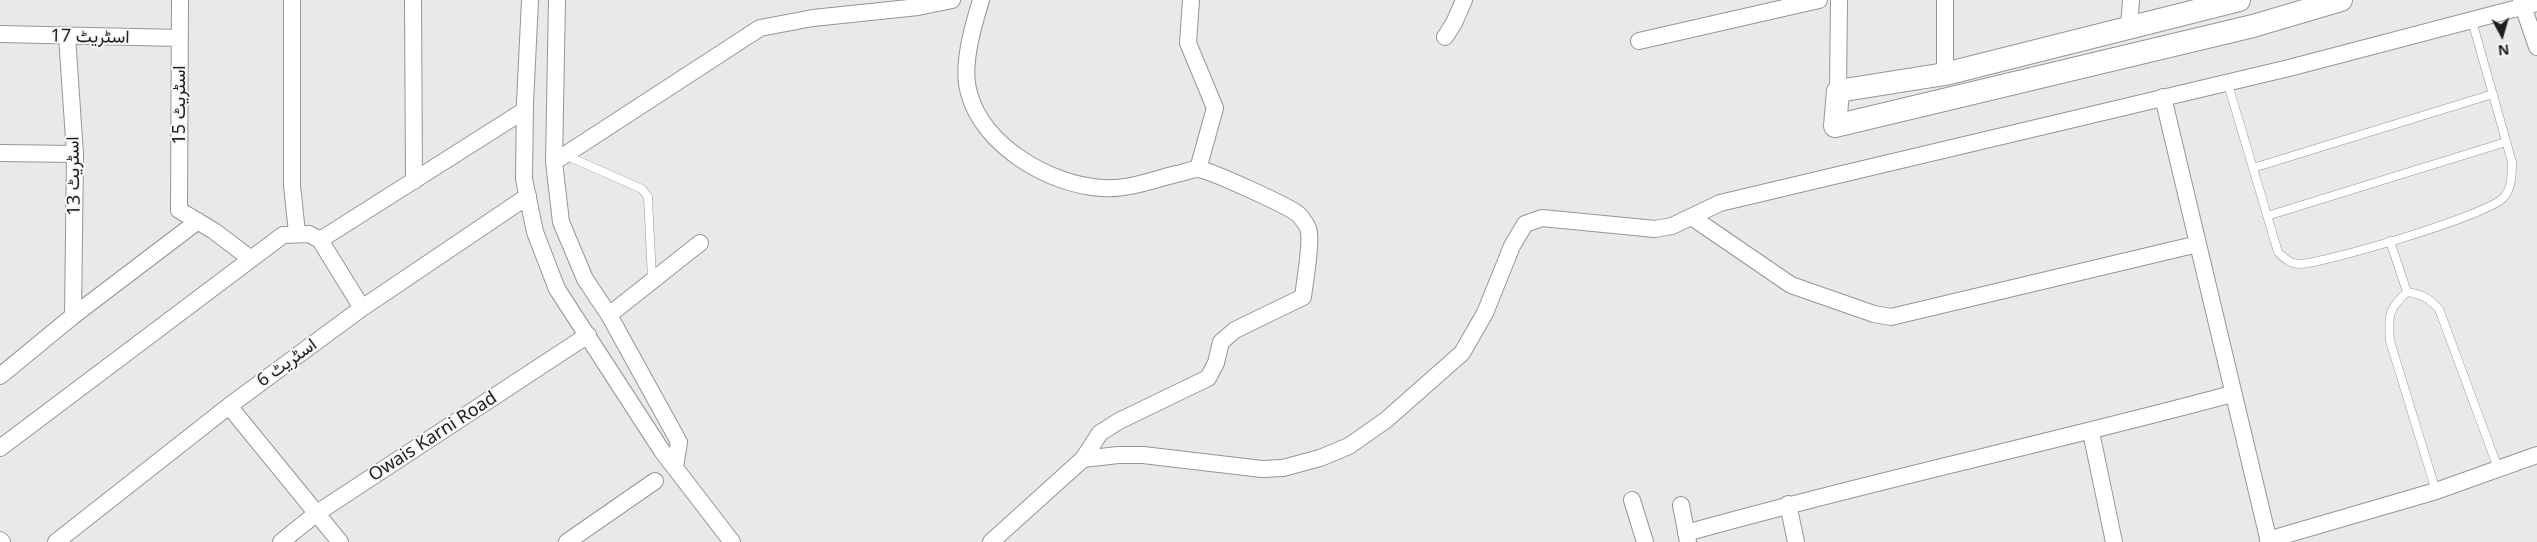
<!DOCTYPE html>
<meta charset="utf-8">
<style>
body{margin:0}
#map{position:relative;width:2537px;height:542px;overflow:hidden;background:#ebe8ec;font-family:"Noto Sans",sans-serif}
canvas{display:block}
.north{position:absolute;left:2477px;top:10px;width:50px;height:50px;-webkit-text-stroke:4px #f8f5f9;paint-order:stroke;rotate:174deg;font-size:14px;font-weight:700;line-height:20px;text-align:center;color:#1e1d1f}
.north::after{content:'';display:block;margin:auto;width:18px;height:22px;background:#1e1d1f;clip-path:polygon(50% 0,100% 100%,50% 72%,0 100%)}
</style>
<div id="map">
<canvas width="2537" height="542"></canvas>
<div class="north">N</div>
</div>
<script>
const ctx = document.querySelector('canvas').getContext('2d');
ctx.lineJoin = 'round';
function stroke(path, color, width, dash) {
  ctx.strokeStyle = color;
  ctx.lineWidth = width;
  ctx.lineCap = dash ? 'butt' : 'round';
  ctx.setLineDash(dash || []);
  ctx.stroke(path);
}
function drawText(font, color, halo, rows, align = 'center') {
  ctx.font = font + ' "Noto Sans",Vazirmatn,sans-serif';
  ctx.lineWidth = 4;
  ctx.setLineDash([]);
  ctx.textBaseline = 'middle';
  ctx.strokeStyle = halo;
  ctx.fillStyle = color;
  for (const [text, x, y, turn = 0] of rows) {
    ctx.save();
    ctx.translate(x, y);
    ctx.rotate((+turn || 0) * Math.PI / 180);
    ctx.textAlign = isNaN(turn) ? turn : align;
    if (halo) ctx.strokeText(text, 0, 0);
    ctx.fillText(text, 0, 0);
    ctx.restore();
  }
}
const lane = new Path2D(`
 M2227 81 2278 252C2285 259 2290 264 2300 264 2329 262 2485 216 2503 198 2512 189 2512 174 2512 162L2472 21
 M565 155 642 189 648 197 652 279
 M2253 168 2493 94
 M2267 216 2506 142
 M2390 241 2407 292
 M2436 491 2390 341C2388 317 2388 309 2407 292 2421 294 2429 298 2439 309L2498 468`);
const street = new Path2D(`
 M180 0 179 210 214 231 251 259
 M292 0V185L297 233
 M413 0 414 181
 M530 0 525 103 524 179 535 232 557 289 662 451 732 542
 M557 0 554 162 561 222 585 279 609 315 679 442 675 467
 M981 0C973 26 961 66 969 93 983 146 1050 185 1102 188 1127 190 1153 180 1176 174 1183 173 1192 169 1198 169 1210 170 1288 206 1298 214 1302 218 1309 227 1309 233 1311 248 1305 280 1303 297L1235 330 1221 342 1216 363 1208 378 1119 421 1100 433 1083 459
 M1191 0 1188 43 1215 108 1198 169
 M1945 0V74
 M2521 0 2537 47
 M2129 28 2131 0
 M0 34 180 38
 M67 36 75 154 73 316
 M1445 37 1454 23 1464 0
 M1639 41 1819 0
 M1838 91 1839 0
 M2163 97 2269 542
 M0 153 75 154
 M554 162 760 28 813 18 918 7 952 0
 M1693 218 1791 285 1874 314 1891 317 2198 244
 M320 240 525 110
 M609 315 700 243
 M0 376 73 316 198 221
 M229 406 340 542
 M2091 432 2114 542
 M0 448 283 235 309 234 320 240 362 308
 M1632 500 1645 542
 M1788 504 1796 542
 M1681 505 1688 542
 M1686 533C1867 482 2050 443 2232 394
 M0 540 2 542
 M2268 540 2436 491 2537 455
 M56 542 229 406 362 308 528 196
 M281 542 317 513 588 335
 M567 542 655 481
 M991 542 1083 459 1118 455H1143L1262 469 1283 468 1320 458 1349 446 1386 420 1462 353 1485 313 1512 246 1525 224 1542 218 1655 229 1672 226 1720 203 2289 68 2537 3`);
const secondary = new Path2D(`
 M2239 0 1945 74 1838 91 1835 126 2253 26 2341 0`);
stroke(lane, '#979498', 9);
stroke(street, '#979498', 18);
stroke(secondary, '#979498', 24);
stroke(lane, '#fff', 8);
stroke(street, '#fff', 16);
stroke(secondary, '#fff', 22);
drawText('18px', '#1e1d1f', '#f8f5f9', [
 ["اسٹریٹ 17",90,37,1],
 ["اسٹریٹ 15",180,105,-90],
 ["اسٹریٹ 13",74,176,-91],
 ["اسٹریٹ 6",287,363,-36],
 ["Owais Karni Road",433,437,-33]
]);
</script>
